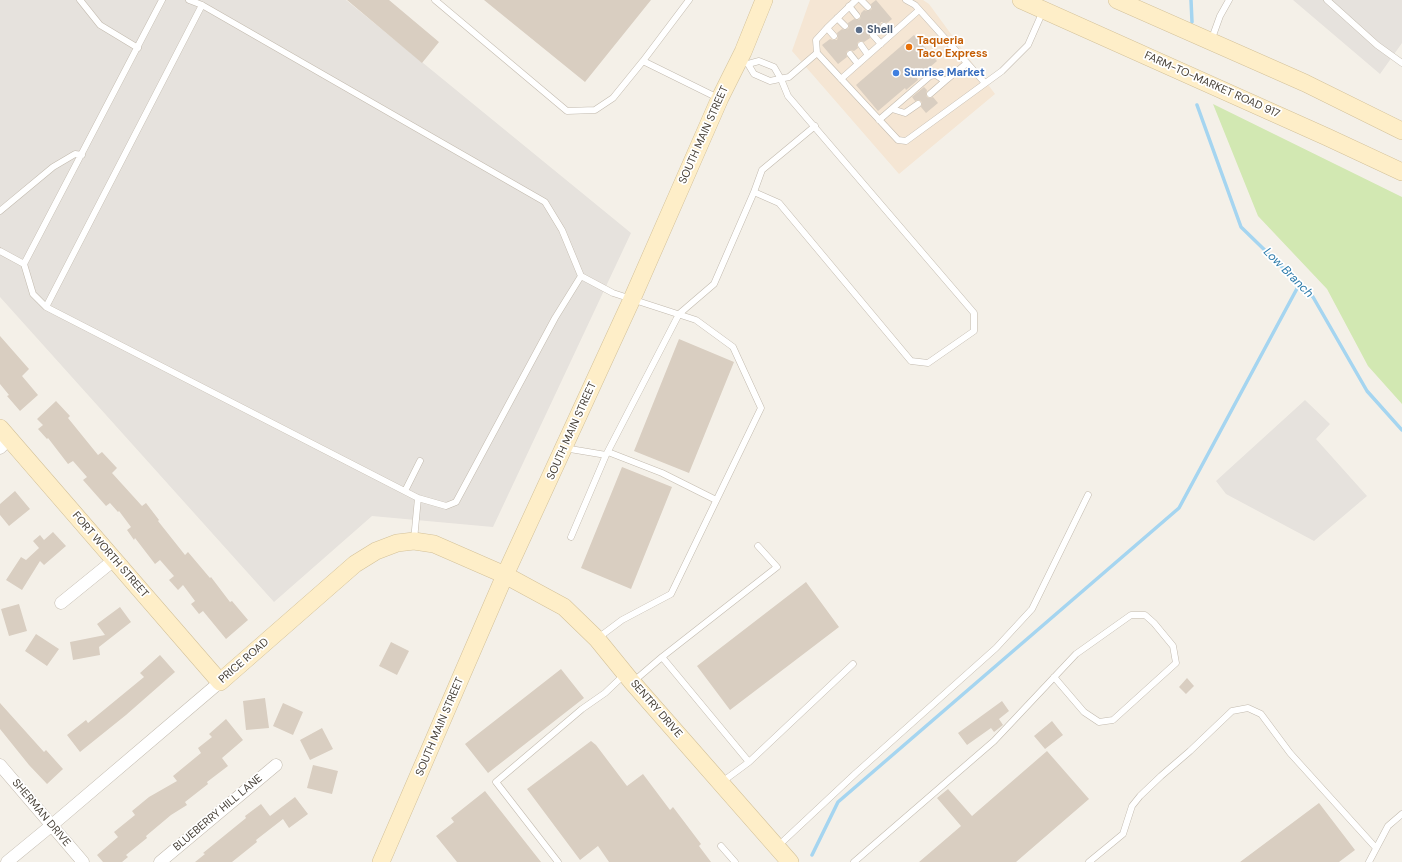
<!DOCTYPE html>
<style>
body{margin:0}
canvas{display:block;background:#f4f0e8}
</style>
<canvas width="1402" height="862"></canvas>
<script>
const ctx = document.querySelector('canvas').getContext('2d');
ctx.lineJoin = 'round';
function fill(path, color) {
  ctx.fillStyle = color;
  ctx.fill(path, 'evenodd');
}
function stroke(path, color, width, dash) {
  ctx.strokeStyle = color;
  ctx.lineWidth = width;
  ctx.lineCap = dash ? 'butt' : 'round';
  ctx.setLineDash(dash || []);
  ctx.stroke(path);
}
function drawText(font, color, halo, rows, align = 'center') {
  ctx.font = font + ' "DM Sans",sans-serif';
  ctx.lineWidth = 3.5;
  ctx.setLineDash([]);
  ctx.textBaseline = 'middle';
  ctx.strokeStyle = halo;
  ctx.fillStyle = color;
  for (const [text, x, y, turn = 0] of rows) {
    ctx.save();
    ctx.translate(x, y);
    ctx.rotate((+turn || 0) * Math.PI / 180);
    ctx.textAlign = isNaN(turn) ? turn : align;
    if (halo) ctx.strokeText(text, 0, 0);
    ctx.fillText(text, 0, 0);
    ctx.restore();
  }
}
fill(new Path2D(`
 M810 0H923L929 4 995 94 899 174 792 51Z`), '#f5e6d4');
fill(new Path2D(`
 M0 0H346L631 233 493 527 372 516 274 602 0 297Z
 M1293 0H1402V43L1380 74Z
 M1305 400 1330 424 1316 439 1367 496 1314 541 1226 494 1216 481Z`), '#e6e2dd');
fill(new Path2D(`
 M1213 104 1402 197V404L1368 366 1327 289 1258 216Z`), '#d2e8b2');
stroke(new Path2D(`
 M1191 0 1192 22
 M1197 105 1241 227 1313 297 1367 391 1402 430
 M812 855 838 802 1179 508 1300 283`), '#a5d5f0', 3.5);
fill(new Path2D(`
 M347 0H389L439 42 422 63Z
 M484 0H651L585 82Z
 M876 0 892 19 887 23 885 22H881L880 25V29L876 32 874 31H870L869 34 870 38 864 42 861 41 858 42 857 45 858 48 854 51 850 50 847 51 846 54 847 57 838 64 822 45 830 39 833 40H837L838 37 837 33 842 29 844 30 848 29 849 27 848 23 854 19 857 20 860 19 861 16V13L864 10 867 11 871 10 872 8 871 4Z
 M914 35 937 61 917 78 918 80 906 90 905 88 878 111 856 85Z
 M924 87 927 90 926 94 927 97 930 98 933 97 938 103 926 113 921 107 922 104 921 101 918 100 915 101 912 97Z
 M0 336 29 369 22 376 38 395 20 411 7 396 9 395 0 384Z
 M679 339 734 362 689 473 634 451Z
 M56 401 70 416 68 418 98 455 102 452 117 468 112 473 142 506 146 503 159 520 158 521 185 555 188 552 210 578 211 577 230 602 232 601 248 620 226 639 203 611 199 614 191 604 195 601 183 585 178 590 169 580 174 576 160 560 155 564 135 538 134 540 127 530 131 527 119 511 118 512 110 503 106 506 83 480 87 477 73 461 68 464 48 438 47 439 38 429 43 425 37 419Z
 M622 467 672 487 631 589 581 568Z
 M15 491 30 509 9 526 0 515V504Z
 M53 532 66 546 44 565 40 561 22 590 6 580 21 557 26 560 39 548 33 541 40 535 44 540Z
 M806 582 839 627 730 710 697 666Z
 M19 604 27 631 9 636 1 609Z
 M120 607 131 622 99 647 100 655 73 660 70 642 105 635 97 624Z
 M36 634 59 649 47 666 25 651Z
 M391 642 409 651 397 675 379 666Z
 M160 655 175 672 126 715 80 752 67 735 86 720 88 723 144 677 140 673Z
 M561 669 584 698 488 773 465 744Z
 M1187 678 1194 686 1186 694 1179 687Z
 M265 698 269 728 246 730 243 701Z
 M1002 701 1009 711 999 719 1003 725 994 732 991 728 967 745 958 733Z
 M0 703 44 752 46 750 63 769 47 784 29 765 0 729Z
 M283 703 303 712 293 735 273 726Z
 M226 719 243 740 222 758 228 766 207 782 208 784 185 802 187 805 171 815 146 836 147 838 126 855 128 857 122 862H103L97 855 118 837 114 832 135 815 132 811 149 797 177 781 173 776 201 753 198 748 212 737 209 734Z
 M1052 721 1063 735 1045 749 1034 736Z
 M322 728 333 749 310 760 300 740Z
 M591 741 596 745 627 786 643 774 670 810 673 807 701 844 699 846 711 862H609L598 846 580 860 527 789Z
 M1047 751 1089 799 1016 862H919L961 826 937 798 948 789 972 816Z
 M313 765 338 771 332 794 307 788Z
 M485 791 541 862H457L436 836 454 822 451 818Z
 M295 797 308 814 289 828 283 819 256 840 257 842 232 862H195L205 854 203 853 246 818 245 816 261 804 270 816Z
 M1319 803 1355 850 1339 862H1240Z`), '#d9cec1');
const lane = new Path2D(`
 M80 0 100 25 138 48
 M162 0 24 264 33 294 46 307 418 498 446 506 456 502 555 318 581 276
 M189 0 202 5 545 202 562 230 581 276 613 293 696 320 733 347 761 408 671 594 622 620 598 638
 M435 0 567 111 595 110 613 98 643 61
 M689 0 643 61 718 98
 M856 0 827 28 816 40 817 53 898 140 906 141 1002 71 1028 45 1043 11
 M861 0 868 7
 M906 0 915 5 985 83
 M1327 0 1377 45 1402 63
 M849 6 857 16
 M837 18 845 26
 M884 26 891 34
 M827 28 834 36
 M873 35 881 44
 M1211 41 1220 16 1229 0
 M861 45 868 55
 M850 54 858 64
 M748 64 754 74 770 81 789 77 817 53
 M841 79 919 10
 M930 94 945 81
 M892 109 905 113 918 104
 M879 120 930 76 936 75 945 81 967 63
 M754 192 762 170 815 126
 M0 211 53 167 75 154 82 155
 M0 251 24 264
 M46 307 202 5
 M564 448 606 455 679 314 714 284 754 192 779 203 911 361 928 363 974 331V313L788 96 781 79 774 67 759 61 748 64 740 61
 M608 452 662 473 716 500
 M405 491 420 461
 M571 537 606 455
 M414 540 418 498
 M662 657 749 762
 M634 681 662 657 777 567 758 546
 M722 782 749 762 853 664
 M721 846 735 862
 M778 846 856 773 996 648 1032 609 1088 495
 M558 862 496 782 582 709 605 693 624 675
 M854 862 994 741 1076 654 1131 615H1145L1154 623 1173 646 1176 663 1113 720 1099 722 1084 712 1054 677
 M1089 862 1123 834 1132 806 1140 796 1161 776 1190 751 1232 711 1248 708 1261 714 1290 753 1376 848
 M1369 862 1388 826 1402 814`);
const street = new Path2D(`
 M0 448 9 439
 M61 603 114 560
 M0 765 83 862
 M7 862 52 825 220 682
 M160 862 276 765`);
const secondary = new Path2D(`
 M1021 0 1327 137 1402 172
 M1117 0 1305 83 1402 131
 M0 428 220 682 355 564 376 551 397 543 414 541 434 544 505 575 564 607 597 639 632 682 790 862
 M381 862 505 575 632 299 720 98 743 52 764 0`);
stroke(lane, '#c2baae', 7);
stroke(street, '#c2baae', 13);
stroke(secondary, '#d3c199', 18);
stroke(lane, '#fff', 6);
stroke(street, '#fff', 12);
stroke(secondary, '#feeec8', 17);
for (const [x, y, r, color] of [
 [859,30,4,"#5c6f8a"],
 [909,47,4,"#e8710a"],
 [896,73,4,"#3f7fe0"]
]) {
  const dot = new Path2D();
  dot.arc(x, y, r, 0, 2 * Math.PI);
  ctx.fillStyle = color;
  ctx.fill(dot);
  stroke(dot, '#fff', 1.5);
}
drawText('bold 11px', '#4e5e75', '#fff', [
 ["Shell",867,30]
], 'left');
drawText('bold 11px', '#c56008', '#fff', [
 ["Taqueria",917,41],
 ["Taco Express",917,54]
], 'left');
drawText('bold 11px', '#366cbe', '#fff', [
 ["Sunrise Market",904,73]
], 'left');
drawText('11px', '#474037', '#fff', [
 ["FARM-TO-MARKET ROAD 917",1212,85,24],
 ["SOUTH MAIN STREET",704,135,-66],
 ["SOUTH MAIN STREET",572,431,-66],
 ["FORT WORTH STREET",110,555,49],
 ["PRICE ROAD",244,661,-41],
 ["SENTRY DRIVE",656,709,49],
 ["SOUTH MAIN STREET",440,727,-67],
 ["SHERMAN DRIVE",41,813,50],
 ["BLUEBERRY HILL LANE",218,813,-40]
]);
drawText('italic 12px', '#2e7cab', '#fff', [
 ["Low Branch",1288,273,45]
]);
</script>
